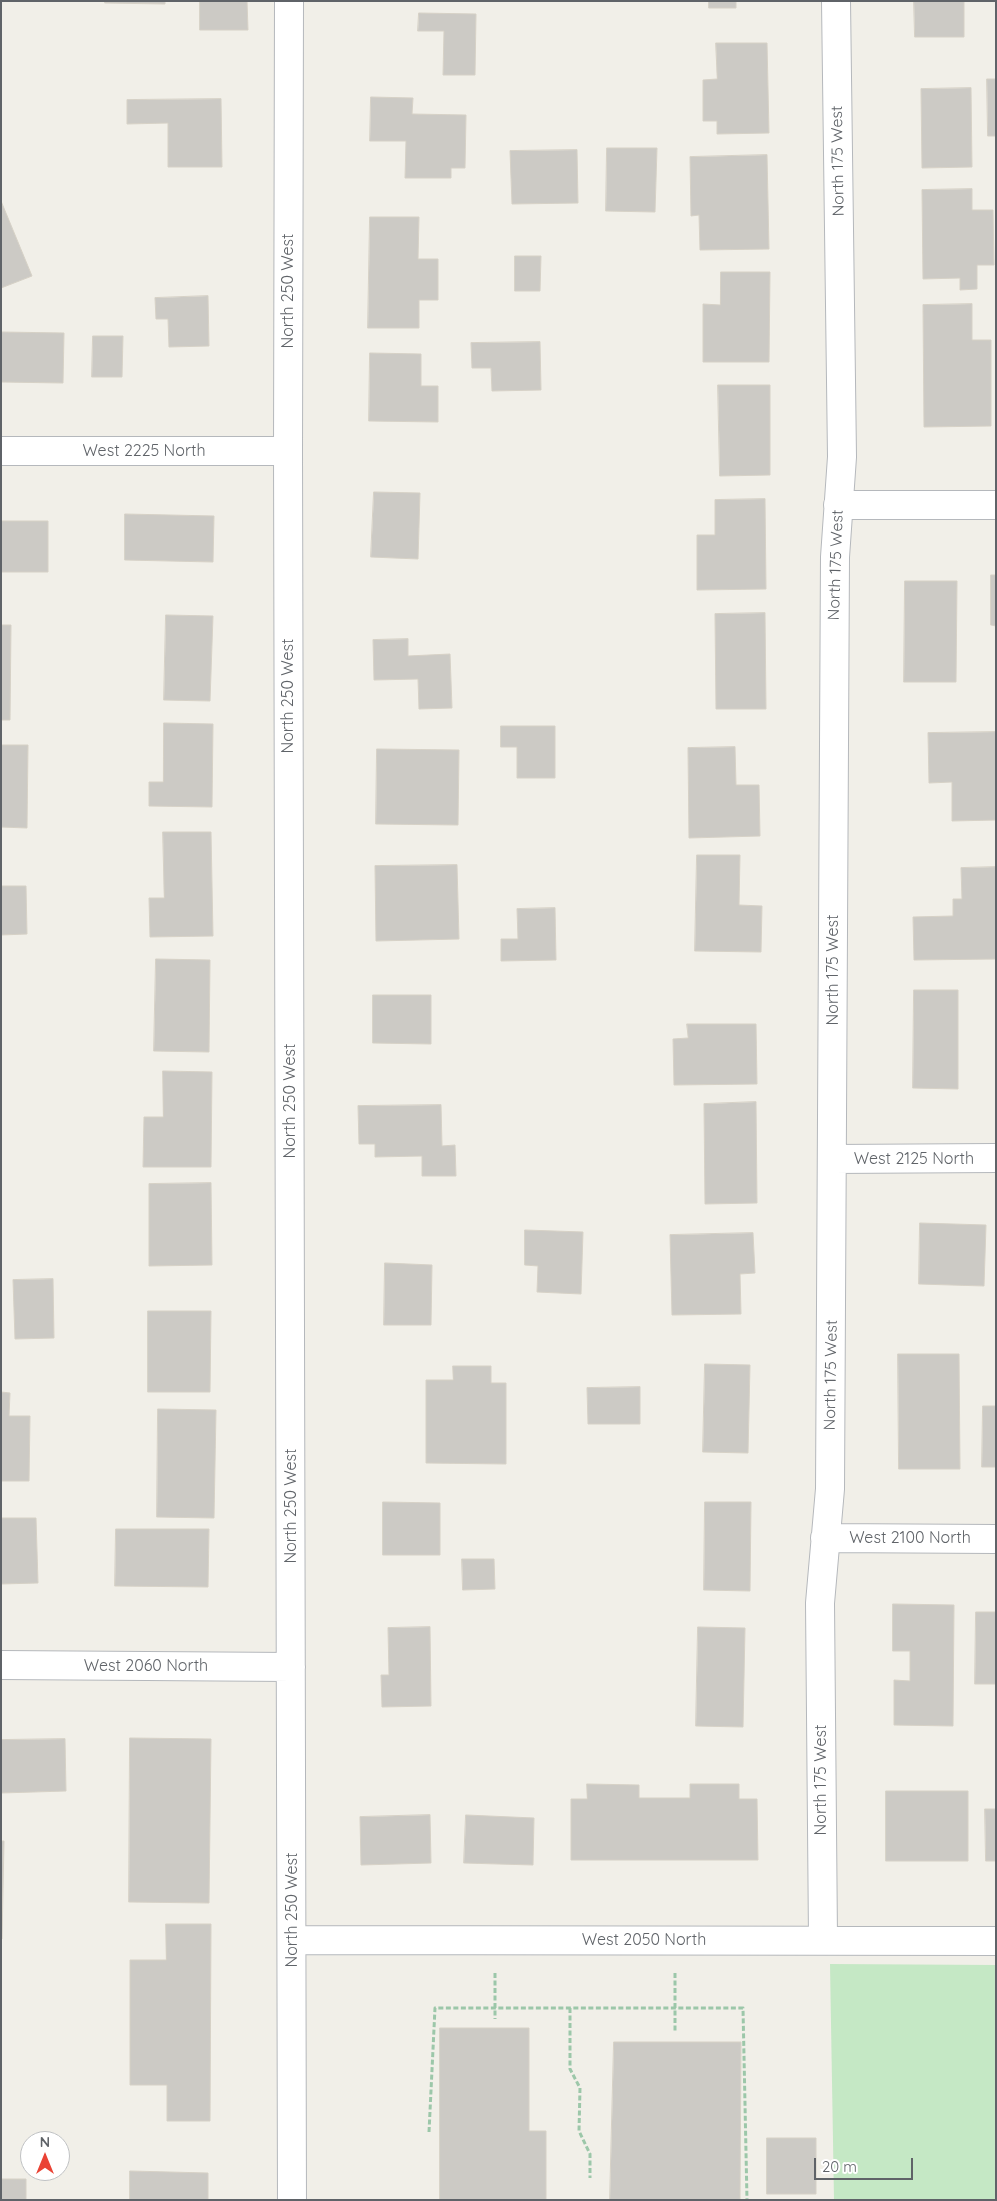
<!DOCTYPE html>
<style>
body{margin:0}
#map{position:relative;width:997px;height:2201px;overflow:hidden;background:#f1efe8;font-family:Quicksand,sans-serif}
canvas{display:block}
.frame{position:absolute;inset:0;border:2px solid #5f6368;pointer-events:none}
.north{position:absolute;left:20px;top:2131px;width:50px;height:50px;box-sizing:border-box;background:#fff;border:1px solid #bfc1c3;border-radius:50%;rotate:0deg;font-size:14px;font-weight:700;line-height:20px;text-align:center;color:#5f6368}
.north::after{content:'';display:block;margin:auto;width:18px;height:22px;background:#ea4335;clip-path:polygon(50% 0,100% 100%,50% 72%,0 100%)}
.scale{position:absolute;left:814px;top:2158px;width:99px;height:22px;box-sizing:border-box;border:2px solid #5f6368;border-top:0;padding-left:6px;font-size:15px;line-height:18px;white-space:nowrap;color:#5f6368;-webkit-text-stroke:4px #fff;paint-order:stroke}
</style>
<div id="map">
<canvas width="997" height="2201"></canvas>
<div class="frame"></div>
<div class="north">N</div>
<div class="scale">20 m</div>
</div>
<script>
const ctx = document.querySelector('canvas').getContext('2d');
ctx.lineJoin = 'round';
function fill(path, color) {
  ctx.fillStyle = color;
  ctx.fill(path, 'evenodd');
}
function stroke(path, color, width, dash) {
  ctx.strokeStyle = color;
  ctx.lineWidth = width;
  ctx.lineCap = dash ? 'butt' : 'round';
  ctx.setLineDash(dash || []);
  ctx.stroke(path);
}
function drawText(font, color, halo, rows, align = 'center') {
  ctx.font = font + ' Quicksand,sans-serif';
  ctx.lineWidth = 4;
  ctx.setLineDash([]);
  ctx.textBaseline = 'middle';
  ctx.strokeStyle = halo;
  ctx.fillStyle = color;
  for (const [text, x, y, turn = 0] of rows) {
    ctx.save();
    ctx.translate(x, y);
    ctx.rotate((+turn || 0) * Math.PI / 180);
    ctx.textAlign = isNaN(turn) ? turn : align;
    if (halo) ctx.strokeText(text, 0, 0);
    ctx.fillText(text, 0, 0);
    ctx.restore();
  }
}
fill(new Path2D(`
 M830 1964 996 1965V2200H834Z`), '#c5e8c5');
const building = new Path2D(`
 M105 1H165V4L105 3Z
 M200 1H247L248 30H200Z
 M709 1H736V8H709Z
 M914 1H964V37H915Z
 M419 13 476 14 475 75H443L444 31H418Z
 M716 43H767L769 133 717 134V121H703V80L717 79Z
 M987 79H996V136H988Z
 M971 88 972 167 922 168 921 89Z
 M371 97 413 98 412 114 466 115 465 168H451V178H405L406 141H370Z
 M221 99 222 167H168V123L127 124V100Z
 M607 148H657L655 212 606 211Z
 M577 150 578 203 512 204 510 151Z
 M767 155 769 249 700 250 699 215 691 216 690 157Z
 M972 189V210H993L994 265H977V289L960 290V278L923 279 922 190Z
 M1 201 32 276 1 288Z
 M370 217H419L418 259H438V300H419V328H368Z
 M515 256H541L540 291H515Z
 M721 272H770L769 362H703V304L720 305Z
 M208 296 209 346 169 347 168 319H156L155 298Z
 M972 304V340H991V426L924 427 923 305Z
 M1 332 64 333 63 383 1 382Z
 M93 336H123L122 377H92Z
 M540 342 541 390 492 391 491 368H472L471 343Z
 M370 353 421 354V386H438V422L369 421Z
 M718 385H770V475L720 476Z
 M374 492 420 493 418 559 371 557Z
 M765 499 766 589 697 590V535H715V500Z
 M125 514 214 516 213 562 125 560Z
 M1 521H48V572H1Z
 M991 575H996V626L991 625Z
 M905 581H957L956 682H904Z
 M765 613 766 709H716L715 614Z
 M166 615 213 616 210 701 164 700Z
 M1 625H11L10 720H1Z
 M408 639V656L450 654 452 708 419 709 418 679 374 680 373 640Z
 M164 723 213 724 212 807 149 806V782H163Z
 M501 726H555V778H517V747H501Z
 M996 732V820L952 821V782L929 783 928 733Z
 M1 745H28L27 828 1 827Z
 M735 747 736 785H759L760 836 689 838 688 748Z
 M377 749 459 750 458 825 376 824Z
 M163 832H211L213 936 150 937 149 898H164Z
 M697 855H740L739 905 762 906 761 952 695 951Z
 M457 865 459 939 376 941 375 866Z
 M996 867V959L914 960 913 917 953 916V899H962L961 868Z
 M1 886H26L27 934 1 935Z
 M555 908 556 960 501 961V939H518L517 909Z
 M156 959 210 960 209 1052 154 1051Z
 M914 990H958V1089L913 1088Z
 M373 995H431V1044L373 1043Z
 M687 1024H756L757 1084 674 1085 673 1039 688 1038Z
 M163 1071 212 1072 211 1167H143L144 1117H163Z
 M756 1102 757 1203 705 1204 704 1104Z
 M441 1105 442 1146 455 1145 456 1176H422V1156L375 1157V1144H359L358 1106Z
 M211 1183 212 1265 149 1266V1184Z
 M920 1223 986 1225 984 1286 919 1284Z
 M525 1230 583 1232 581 1294 537 1292 538 1266 525 1265Z
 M753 1233 755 1273 740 1274 741 1314 672 1315 670 1235Z
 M385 1263 432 1265 431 1325H384Z
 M53 1279 54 1338 15 1339 13 1280Z
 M148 1311H211L210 1392H148Z
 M898 1354H959L960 1469H899Z
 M705 1364 750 1365 748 1453 703 1452Z
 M453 1366H491V1383H506V1464L426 1463V1380H453Z
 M640 1387V1424H588L587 1388Z
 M1 1392 10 1393 9 1416H30L29 1481H1Z
 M983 1406H996V1467H982Z
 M158 1409 216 1410 214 1518 157 1517Z
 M383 1502 440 1503V1555H383Z
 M705 1502H751L750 1591 704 1590Z
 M2 1518H36L38 1583 1 1584Z
 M116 1529H209L208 1587 115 1586Z
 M462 1559H494L495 1589 463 1590Z
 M893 1604 954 1605 953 1726 894 1725V1680L910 1681V1651H893Z
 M976 1612H996V1684H975Z
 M430 1627 431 1706 382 1707 381 1675H389L388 1628Z
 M698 1627 745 1628 743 1727 696 1726Z
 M130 1738 211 1739 209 1903 129 1902Z
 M65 1739 66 1791 1 1793V1740Z
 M587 1784 639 1785V1798H690V1784H739V1799H757L758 1860H571V1799H587Z
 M886 1791H968V1861H886Z
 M985 1809H996V1861H986Z
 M430 1815 431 1863 361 1865 360 1817Z
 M466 1815 534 1818 533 1865 464 1863Z
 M1 1841H4L2 1939H1Z
 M166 1924H211L210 2121H167V2085H130V1960H166Z
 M440 2028H529V2131H546V2200H440Z
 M614 2042H741L740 2200H610Z
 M767 2138H816V2194H767Z
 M130 2171 208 2173V2200H130Z
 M1 2179H26V2200H1Z`);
fill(building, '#cccac5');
stroke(building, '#d6d1c6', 1);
const minor = new Path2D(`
 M289 1 288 451 292 2200
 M1 451H288
 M838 505H996
 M833 1159 996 1158
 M825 1538 996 1539
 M1 1665 291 1667
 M823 1939 820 1603 830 1489 835 557 842 457 836 1
 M292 1940 996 1941`);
stroke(minor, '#b5b8bc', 30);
stroke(new Path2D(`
 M495 1973V2019
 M675 1973V2031
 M570 2008V2069L580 2088 579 2131 590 2154V2178
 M429 2132 435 2008H743L747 2200`), '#9cc7a9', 3, [5, 2.5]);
stroke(minor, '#fff', 28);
drawText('16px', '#5f6368', '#fff', [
 ["North 175 West",838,161,-91],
 ["North 250 West",288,291,-90],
 ["West 2225 North",144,451],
 ["North 175 West",836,565,-88],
 ["North 250 West",288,696,-90],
 ["North 175 West",833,970,-90],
 ["North 250 West",290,1101,-90],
 ["West 2125 North",914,1159],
 ["North 175 West",831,1375,-89],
 ["North 250 West",291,1506,-90],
 ["West 2100 North",910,1538],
 ["West 2060 North",146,1666],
 ["North 175 West",821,1780,-90],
 ["North 250 West",292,1910,-90],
 ["West 2050 North",644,1940]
]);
</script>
